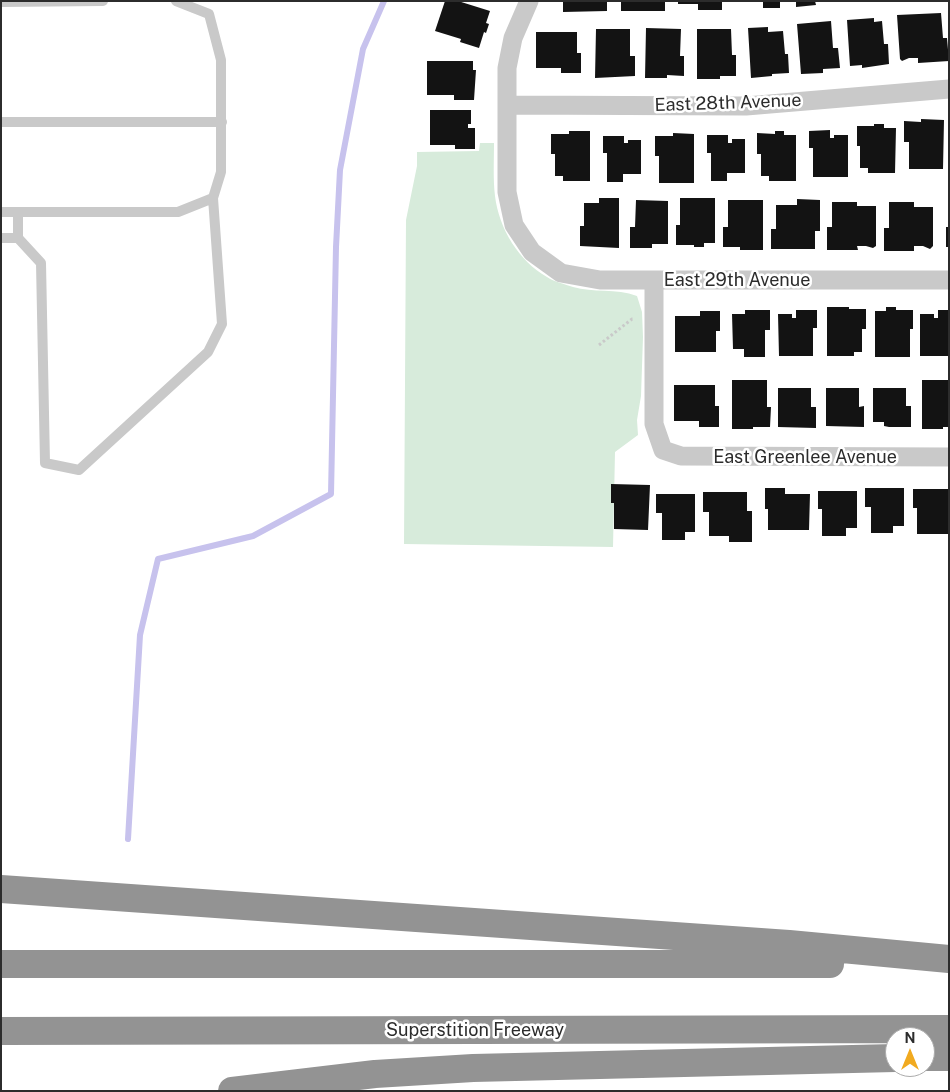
<!DOCTYPE html>
<style>
body{margin:0}
#map{position:relative;width:950px;height:1092px;overflow:hidden;background:#fff;font-family:"Public Sans",sans-serif}
canvas{display:block}
.frame{position:absolute;inset:0;border:2px solid #2c2c2c;pointer-events:none}
.north{position:absolute;left:885px;top:1027px;width:50px;height:50px;box-sizing:border-box;background:#fff;border:1px solid #ababab;border-radius:50%;rotate:0deg;font-size:14px;font-weight:700;line-height:20px;text-align:center;color:#2c2c2c}
.north::after{content:'';display:block;margin:auto;width:18px;height:22px;background:#f1aa20;clip-path:polygon(50% 0,100% 100%,50% 72%,0 100%)}
</style>
<div id="map">
<canvas width="950" height="1092"></canvas>
<div class="frame"></div>
<div class="north">N</div>
</div>
<script>
const ctx = document.querySelector('canvas').getContext('2d');
ctx.lineJoin = 'round';
function fill(path, color) {
  ctx.fillStyle = color;
  ctx.fill(path, 'evenodd');
}
function stroke(path, color, width, dash) {
  ctx.strokeStyle = color;
  ctx.lineWidth = width;
  ctx.lineCap = dash ? 'butt' : 'round';
  ctx.setLineDash(dash || []);
  ctx.stroke(path);
}
function drawText(font, color, halo, rows, align = 'center') {
  ctx.font = font + ' "Public Sans",sans-serif';
  ctx.lineWidth = 5;
  ctx.setLineDash([]);
  ctx.textBaseline = 'middle';
  ctx.strokeStyle = halo;
  ctx.fillStyle = color;
  for (const [text, x, y, turn = 0] of rows) {
    ctx.save();
    ctx.translate(x, y);
    ctx.rotate((+turn || 0) * Math.PI / 180);
    ctx.textAlign = isNaN(turn) ? turn : align;
    if (halo) ctx.strokeText(text, 0, 0);
    ctx.fillText(text, 0, 0);
    ctx.restore();
  }
}
fill(new Path2D(`
 M480 143H494C494 160 493 179 495 196 499 229 519 261 547 277 554 282 565 284 573 287 593 293 616 288 637 296L642 312 643 337 641 396 637 420 638 435 615 452 613 547 404 544 406 220 417 166V152L479 151Z`), '#d7ebdb');
stroke(new Path2D(`
 M128 839 140 635 158 559 253 536 331 494 336 247 340 170 363 49 384 1`), '#c7c2ed', 6);
fill(new Path2D(`
 M445 1H458L490 11 486 23 489 24 486 33 484 32 479 48 460 42 461 39 435 31Z
 M563 1H607V11L563 12Z
 M621 1H665V11H621Z
 M678 1H722V10H698V4H678Z
 M763 1H780V8H763Z
 M796 1H815L816 5 796 7Z
 M941 13 943 38H947L949 61 918 63V58H909L902 61 900 59 897 15Z
 M874 18V22L882 21 884 44H888L889 64 862 68V65L850 66 847 20Z
 M831 21 833 48H838L840 68 823 69V73L801 74 797 24Z
 M768 27V32L783 31 785 54H788L789 73 772 74V76L751 78 748 28Z
 M646 28 681 29 680 56H684V76L667 75V78H645Z
 M596 29H630V56H635V76L595 78Z
 M697 29H731L732 55H736V76H720V79H697Z
 M536 32H577V53H581V73H561V68H536Z
 M427 61H473V70H476L474 100H454V95H427Z
 M430 110H471V124H468V128H475V149H455V145H430Z
 M921 119 944 120 943 169H909V142H904V121L921 122Z
 M874 124H884V128H896L895 173H868V168H860V146H857V126H874Z
 M830 130V138H834V135H848V177H813V148H809V131Z
 M569 131H590V181H563V176H555V154H551V134H569Z
 M775 131H784V135H796V181H769V176H761V154H757V133L775 134Z
 M673 133 694 134V183H659V156H655V136H673Z
 M707 135H728V143H732V139H745V173H727V181H711V153H707Z
 M603 136H624V143H628V140H641V174H623V182H607V153H603Z
 M599 198H619V248L580 246V226H584V203H599Z
 M680 198H715V243H704V247H694V245H676V225H680Z
 M797 199 820 200V231H815V249H771V229H776V205H797Z
 M636 200 668 201V244H652V248H630V227H635Z
 M728 200H763V250H740V247H723V227H728Z
 M832 202H857V206H876V246L873 248 866 246H857L858 250H827V227H832Z
 M889 202H914V207H933V246L930 249 923 246H914V251H884V228H889Z
 M946 227H949V247H946Z
 M827 307H849V309H866V329H862V352H854V356H827Z
 M886 307H896V310H913V329H910V357H875V311H886Z
 M745 310H770V330H765V357H744V349H733L732 314H745Z
 M796 310H817V328H813V356H779L778 314H792V318H796Z
 M938 310H949V356H920V314H934V318H938Z
 M700 311H720V331H716V352H675V316H700Z
 M732 380H767V407H771L770 427H753V429H732Z
 M922 380H949V427H943V429H922Z
 M674 385H715V406H719V427H699V421H674Z
 M778 388H811V407H816V428L778 427Z
 M826 388H859V407L864 406V427L826 426Z
 M873 388H906V406H911V427H889L884 426V422H873Z
 M611 484 650 485 648 530 614 529V503H611Z
 M765 488H785V494H810L809 530H768V509H765Z
 M865 488H904V526H893V533H871V507H865Z
 M913 489H949V534H917V508H913Z
 M818 491H857V528H846V536H822V509H818Z
 M703 492H747V511H752V542H729V536H709V512H703Z
 M656 494H695V532H685V540H662V513H656Z`), '#131313');
stroke(new Path2D(`
 M599 345 632 319H634`), '#c9c9c9', 3, [2.5, 2.5]);
stroke(new Path2D(`
 M1 2 103 1
 M1 122H222
 M1 212H178L213 198 221 172V60L209 14 176 1
 M18 212V238L41 263 45 463 79 470 208 352 222 324 213 198
 M1 238H18`), '#c9c9c9', 10);
stroke(new Path2D(`
 M529 1 513 38 507 68V192L514 225 532 252 561 273 600 280H949
 M507 105 746 106 949 89
 M654 281V424L663 450 681 456 949 457`), '#c9c9c9', 19);
stroke(new Path2D(`
 M1 889 789 944 949 959
 M1 964H830
 M1 1031 949 1029
 M925 1057H949
 M232 1091 375 1074 473 1068 895 1058`), '#939393', 28);
drawText('18px', '#2c2c2c', '#fff', [
 ["East 28th Avenue",728,103,-2],
 ["East 29th Avenue",737,280],
 ["East Greenlee Avenue",805,457],
 ["Superstition Freeway",475,1030]
]);
</script>
